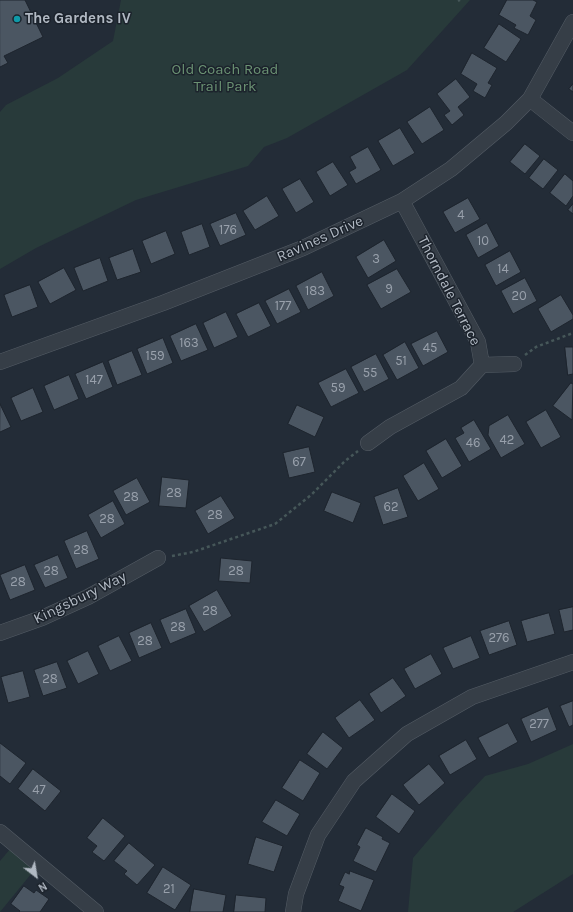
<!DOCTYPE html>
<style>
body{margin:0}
#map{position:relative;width:573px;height:912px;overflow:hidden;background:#232c37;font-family:Karla,sans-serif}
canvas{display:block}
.north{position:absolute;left:16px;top:856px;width:40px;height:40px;-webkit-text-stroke:3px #1c232c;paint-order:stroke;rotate:149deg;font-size:11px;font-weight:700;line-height:16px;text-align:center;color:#b1b9c3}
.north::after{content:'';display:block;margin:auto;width:14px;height:18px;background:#b1b9c3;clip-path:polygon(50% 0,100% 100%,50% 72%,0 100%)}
</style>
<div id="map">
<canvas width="573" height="912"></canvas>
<div class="north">N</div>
</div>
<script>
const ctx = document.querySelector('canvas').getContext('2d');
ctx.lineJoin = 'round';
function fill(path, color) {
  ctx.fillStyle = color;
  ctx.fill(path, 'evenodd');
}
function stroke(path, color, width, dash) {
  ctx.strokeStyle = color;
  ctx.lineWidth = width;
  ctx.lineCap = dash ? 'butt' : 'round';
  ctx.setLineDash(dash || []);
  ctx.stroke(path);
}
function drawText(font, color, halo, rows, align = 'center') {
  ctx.font = font + ' Karla,sans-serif';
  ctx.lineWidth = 3;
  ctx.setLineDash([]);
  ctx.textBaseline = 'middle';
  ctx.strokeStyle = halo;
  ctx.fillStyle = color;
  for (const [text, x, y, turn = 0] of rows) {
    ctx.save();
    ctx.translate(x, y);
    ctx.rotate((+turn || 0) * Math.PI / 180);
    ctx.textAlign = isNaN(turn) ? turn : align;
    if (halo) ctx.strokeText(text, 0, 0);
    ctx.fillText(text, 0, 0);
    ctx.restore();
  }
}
fill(new Path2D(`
 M121 0H470L407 70 287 138 264 147 248 166 136 200 36 248 0 269V112L6 105 58 78 113 41Z
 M573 744V874L513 912H408L413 858 459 804 485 776 528 764Z
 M11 848 36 868 0 912V861Z`), '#283a3a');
const building = new Path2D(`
 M0 0H25L43 37 4 56 8 63 0 67Z
 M507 0H533L537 2 530 16 536 20 528 35 514 28 516 25 499 15Z
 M499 24 521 39 506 62 484 48Z
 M472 53 497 68 488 83 492 85 485 98 473 91 477 84 461 74Z
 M456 79 470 97 458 107 464 115 452 125 444 115 450 111 437 94Z
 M573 84V92L569 89Z
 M430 107 444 130 422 144 407 122Z
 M400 128 415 153 393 166 378 141Z
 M525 144 540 156 525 174 510 162Z
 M368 147 381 170 356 184 349 172 356 168 350 157Z
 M544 159 558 170 543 189 529 178Z
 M333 162 348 185 330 196 316 172Z
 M565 174 573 181V196L566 206 550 193Z
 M300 179 314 202 296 213 282 189Z
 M267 196 279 216 255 230 243 211Z
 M468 198 480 219 455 233 443 212Z
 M573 204V214L568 210Z
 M236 213 246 235 220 246 210 224Z
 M487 223 499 246 478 258 466 235Z
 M202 224 210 247 189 255 181 232Z
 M166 231 175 254 151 264 142 241Z
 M384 240 396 261 368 278 356 257Z
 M133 249 141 272 117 280 109 258Z
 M510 251 521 272 496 286 485 265Z
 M100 258 108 281 83 291 74 268Z
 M64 268 76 290 50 304 38 282Z
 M397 269 411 292 381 309 367 285Z
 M322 272 334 296 308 310 296 286Z
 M525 278 537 301 513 314 501 291Z
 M30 285 38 307 12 317 4 295Z
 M289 289 301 312 277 324 265 301Z
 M561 295 573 315V319L551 332 538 309Z
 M259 303 271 326 248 337 236 314Z
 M226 312 238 337 214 348 203 323Z
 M196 324 208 350 181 361 170 336Z
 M437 331 448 352 423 366 411 344Z
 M163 338 173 363 147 374 137 349Z
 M405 342 419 368 397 380 383 355Z
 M565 347H573V374L568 375Z
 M132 351 142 375 117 385 108 361Z
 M376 354 389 379 364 392 351 367Z
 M103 362 113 387 86 399 75 374Z
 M346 369 359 393 331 407 318 383Z
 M69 375 79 399 54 410 44 386Z
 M571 383 573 384 572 420 553 406Z
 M33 388 43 412 21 421 11 398Z
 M0 404 11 427 0 432Z
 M297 405 324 417 315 437 288 424Z
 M546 410 561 437 541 448 526 422Z
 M508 415 525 444 501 458 488 435 489 426Z
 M474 420 491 449 469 462 455 438 464 433 461 428Z
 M446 439 462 466 442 478 426 451Z
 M309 447 315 472 289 478 283 453Z
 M424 463 439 489 418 501 403 476Z
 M162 477 189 480 186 508 159 506Z
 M137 478 150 502 126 515 113 491Z
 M398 488 408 517 383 525 374 497Z
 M332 492 361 503 353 523 324 511Z
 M221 496 235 518 208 534 195 511Z
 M113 501 125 524 101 538 88 515Z
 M87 531 99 559 76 569 64 541Z
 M58 555 68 578 45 588 34 565Z
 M221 558 252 561 250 583 219 581Z
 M25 565 35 590 10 600 0 575Z
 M217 590 232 616 204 632 189 606Z
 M573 607V630L564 632 559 610Z
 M186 609 196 633 170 644 160 620Z
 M549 613 555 634 527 642 521 621Z
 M509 621 517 645 489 655 480 631Z
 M151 623 162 648 139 658 129 633Z
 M119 636 132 661 110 671 98 646Z
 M471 636 480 658 453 669 443 648Z
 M88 651 99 674 78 684 67 661Z
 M431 654 442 674 415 689 404 669Z
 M57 662 67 688 43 696 34 670Z
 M23 671 30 697 8 703 1 677Z
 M393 678 406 696 381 713 369 694Z
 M360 700 375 720 349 738 335 718Z
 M573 701V725L569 727 560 706Z
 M548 707 557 730 531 742 521 719Z
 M508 723 518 742 489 758 478 738Z
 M323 732 343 748 327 769 307 754Z
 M466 740 477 759 450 775 439 756Z
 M0 743 26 763 10 784 0 776Z
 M300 760 320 773 303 801 282 788Z
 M429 764 445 783 419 805 403 785Z
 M33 769 61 791 45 811 18 789Z
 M392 794 415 811 399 834 376 817Z
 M276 800 300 814 287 836 262 822Z
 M103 818 125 836 104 861 92 852 97 846 87 838Z
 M366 828 383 837 382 839 390 843 376 872 353 861 360 847 357 845Z
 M256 837 283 846 274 872 248 864Z
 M129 843 155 865 137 885 124 874 127 871 114 861Z
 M163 867 191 885 175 910 147 893Z
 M350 871 374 880 361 911 338 901 344 887 339 885 345 872 349 874Z
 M24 886 34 893 36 890 49 899 40 912H19L20 911 11 904Z
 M194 889 226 895 223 912H190Z
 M236 895 266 898 265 912H234Z`);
fill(building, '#4b5662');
stroke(building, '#1e252e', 1);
const minor = new Path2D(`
 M530 99 573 133
 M0 362 163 303 303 248 402 201 451 169 506 123 530 99 573 22
 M482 365 514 364
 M368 443 390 427 461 388 482 365 478 342 402 201
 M0 633 42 618 88 597 158 558
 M0 832 96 912
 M293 912 296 894 318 835 354 781 407 734 472 697 573 662`);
stroke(minor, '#545c65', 16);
stroke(new Path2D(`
 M458 1 460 0
 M525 355 536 347 573 333
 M172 556 193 552 275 524 311 495 345 461 358 451`), '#465759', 2.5, [3, 3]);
stroke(minor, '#363e47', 15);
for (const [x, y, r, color] of [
 [17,19,4,"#0f9aa8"]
]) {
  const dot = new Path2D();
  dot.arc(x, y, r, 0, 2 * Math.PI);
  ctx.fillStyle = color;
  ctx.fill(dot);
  stroke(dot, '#1c232c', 1.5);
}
drawText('13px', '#98a0ab', null, [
 ["4",461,215],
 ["176",228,230],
 ["10",483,241],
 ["3",376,259],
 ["14",503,269],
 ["9",389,289],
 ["183",315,291],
 ["20",519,296],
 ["177",283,306],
 ["163",189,343],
 ["45",430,348],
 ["159",155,356],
 ["51",401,361],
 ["55",370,373],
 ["147",94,380],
 ["59",338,388],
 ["42",507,440],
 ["46",473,443],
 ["67",299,462],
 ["28",174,493],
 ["28",131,497],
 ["62",391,507],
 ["28",215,515],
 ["28",107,519],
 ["28",81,550],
 ["28",51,571],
 ["28",236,571],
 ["28",18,582],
 ["28",210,611],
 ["28",178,627],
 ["276",499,638],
 ["28",145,641],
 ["28",50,679],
 ["277",539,724],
 ["47",39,790],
 ["21",169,889]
]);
drawText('bold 15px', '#b1b9c3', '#1c232c', [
 ["The Gardens IV",25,19]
], 'left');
drawText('15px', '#6b9273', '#1c232c', [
 ["Old Coach Road",225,70],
 ["Trail Park",225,87]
]);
drawText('15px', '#b1b9c3', '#1c232c', [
 ["Ravines Drive",320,239,-24],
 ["Thorndale Terrace",449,291,63],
 ["Kingsbury Way",80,598,-26]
]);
</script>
